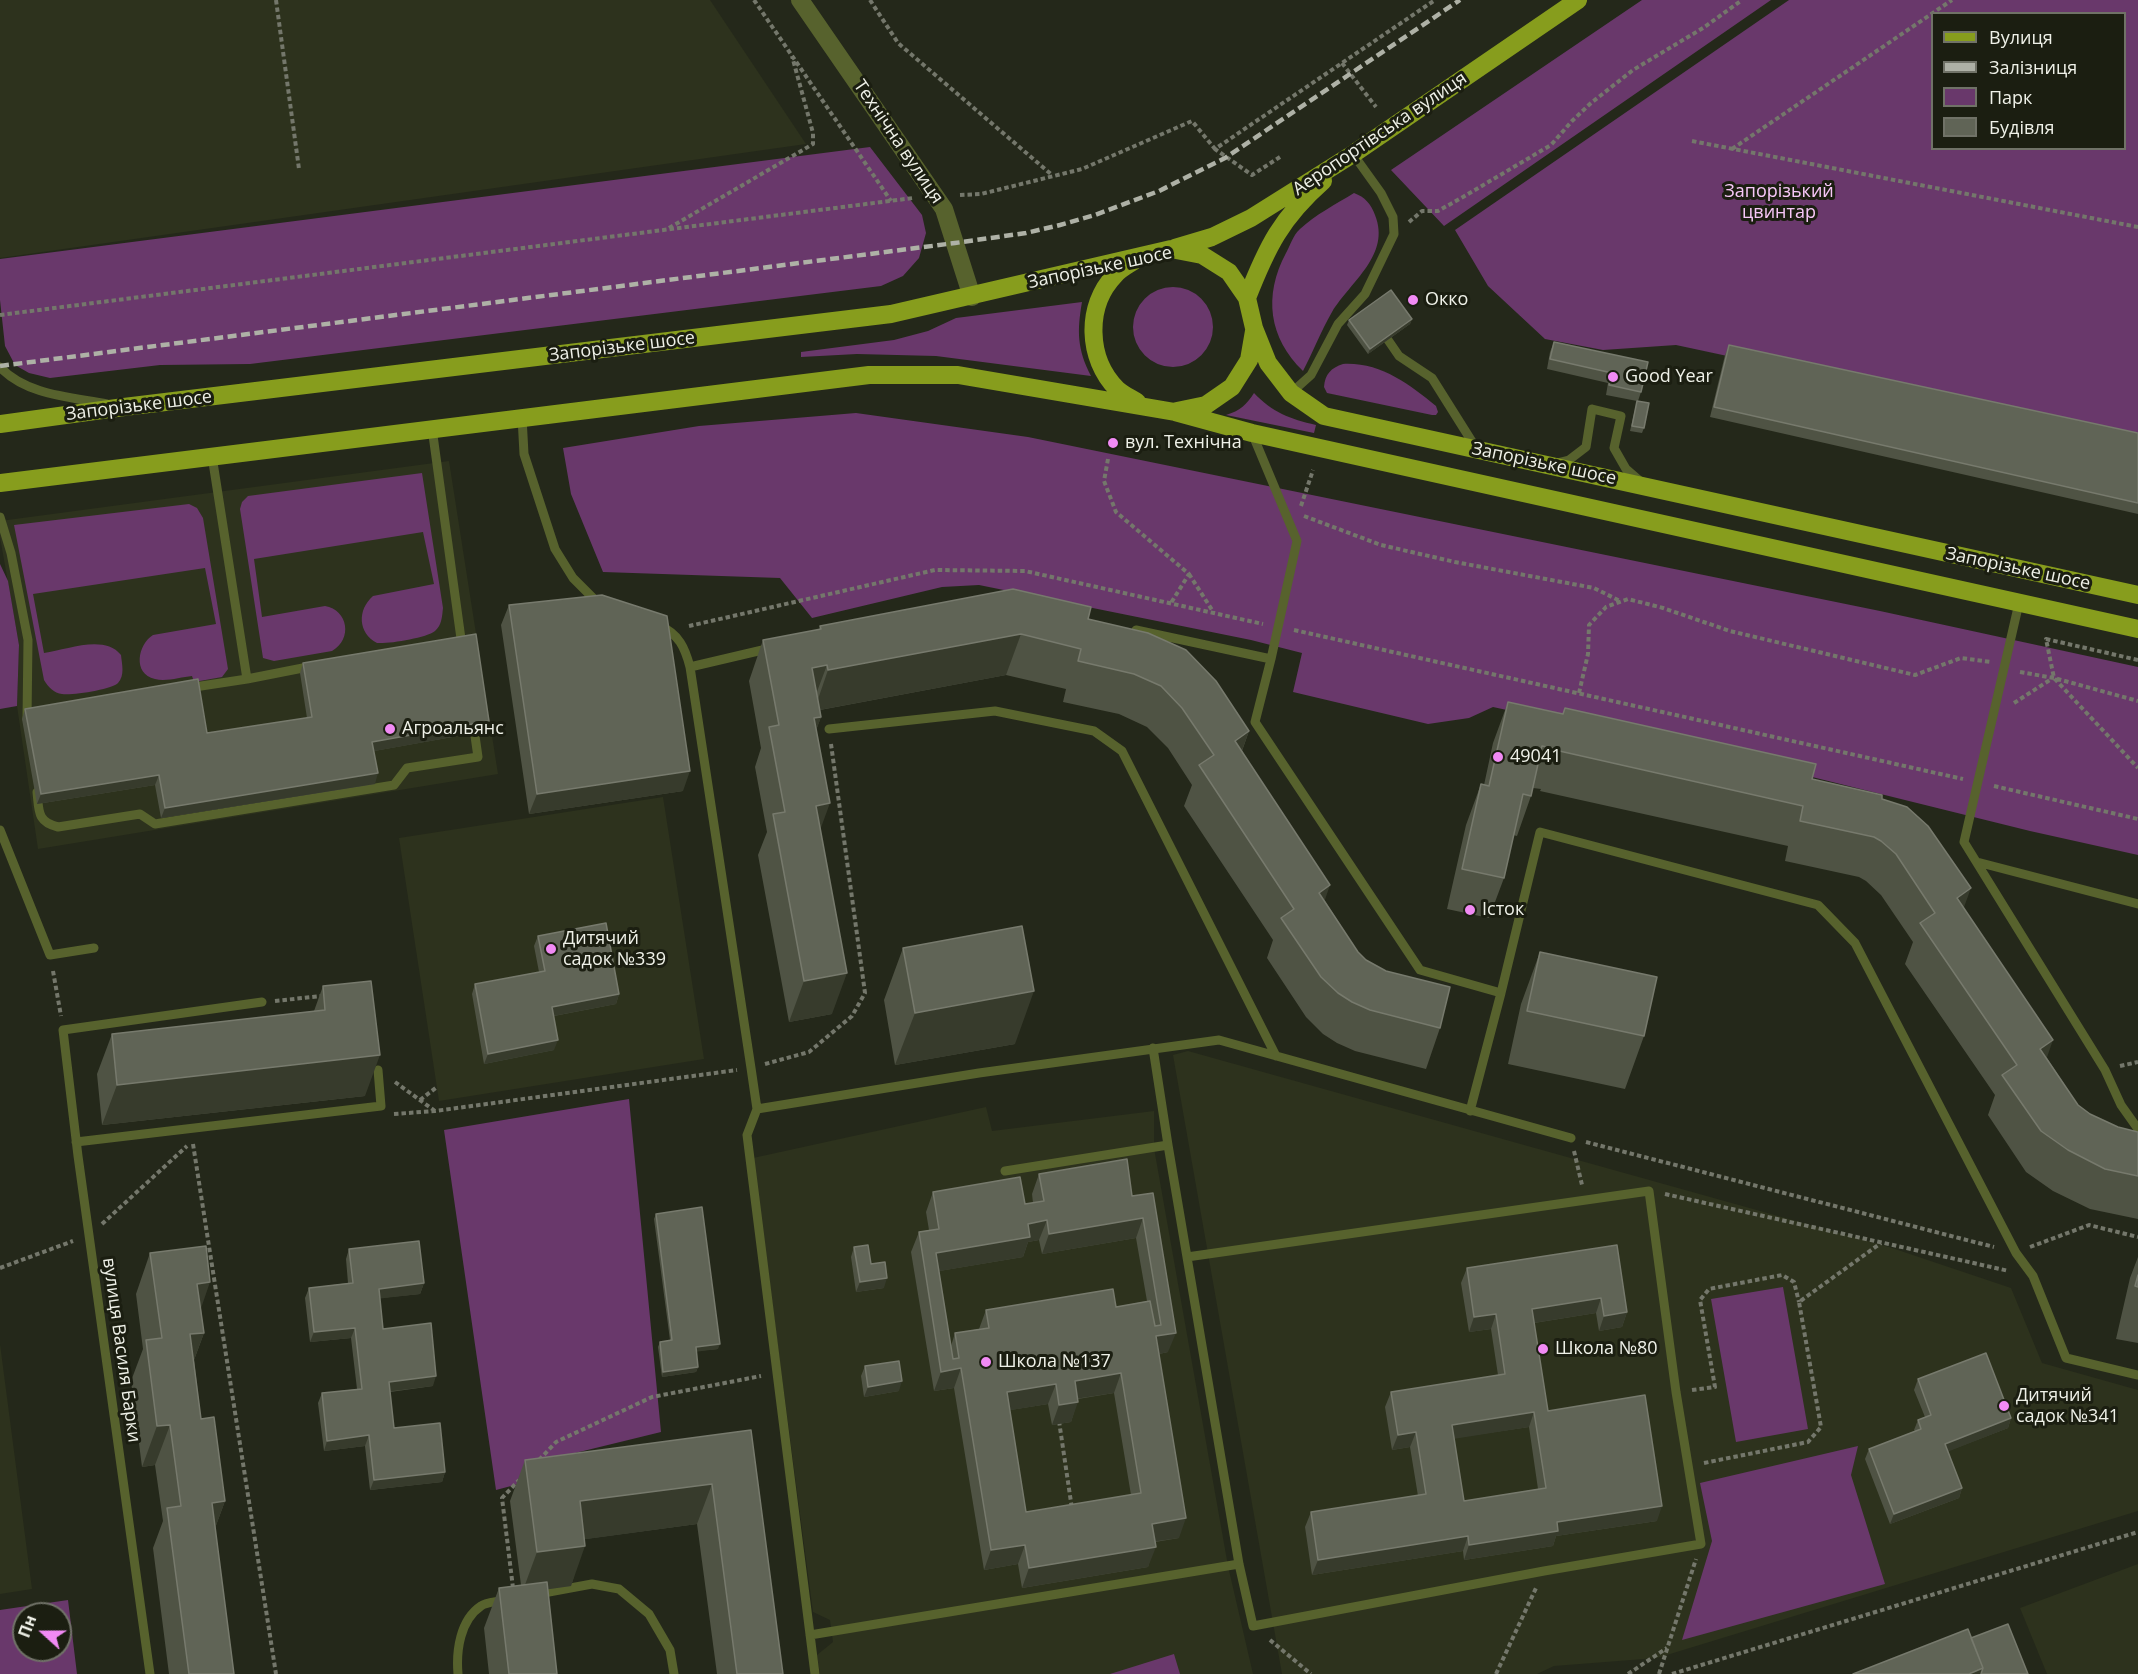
<!DOCTYPE html>
<meta charset="utf-8">
<style>
body{margin:0}
#map{position:relative;width:2138px;height:1674px;overflow:hidden;background:#24281a;font-family:"Open Sans",sans-serif}
canvas{display:block}
.legend{position:absolute;left:1931px;top:12px;width:195px;height:138px;box-sizing:border-box;background:#1b1e11;border:2px solid #707267;margin:0;padding:8px 10px;list-style:none;font-size:18px;color:#eff1e8}
.legend li{display:flex;align-items:center;gap:12px;height:30px}
.legend b{width:30px;border:2px solid #707267}
.north{position:absolute;left:12px;top:1602px;width:60px;height:60px;box-sizing:border-box;background:#1b1e11;border:2px solid #707267;border-radius:50%;rotate:291deg;font-size:16px;font-weight:700;line-height:24px;text-align:center;color:#eff1e8}
.north::after{content:'';display:block;margin:auto;width:21px;height:27px;background:#f18af4;clip-path:polygon(50% 0,100% 100%,50% 72%,0 100%)}
</style>
<div id="map">
<canvas width="2138" height="1674"></canvas>
<ul class="legend">
<li><b style="height:8px;background:#879d1d"></b>Вулиця</li>
<li><b style="height:8px;background:#aeb1a6"></b>Залізниця</li>
<li><b style="height:16px;background:#69386b"></b>Парк</li>
<li><b style="height:16px;background:#606456"></b>Будівля</li>
</ul>
<div class="north">Пн</div>
</div>
<script>
const ctx = document.querySelector('canvas').getContext('2d');
ctx.lineJoin = 'round';
function fill(path, color) {
  ctx.fillStyle = color;
  ctx.fill(path, 'evenodd');
}
function stroke(path, color, width, dash) {
  ctx.strokeStyle = color;
  ctx.lineWidth = width;
  ctx.lineCap = dash ? 'butt' : 'round';
  ctx.setLineDash(dash || []);
  ctx.stroke(path);
}
function drawText(font, color, halo, rows, align = 'center') {
  ctx.font = font + ' "Open Sans",sans-serif';
  ctx.lineWidth = 6;
  ctx.setLineDash([]);
  ctx.textBaseline = 'middle';
  ctx.strokeStyle = halo;
  ctx.fillStyle = color;
  for (const [text, x, y, turn = 0] of rows) {
    ctx.save();
    ctx.translate(x, y);
    ctx.rotate((+turn || 0) * Math.PI / 180);
    ctx.textAlign = isNaN(turn) ? turn : align;
    if (halo) ctx.strokeText(text, 0, 0);
    ctx.fillText(text, 0, 0);
    ctx.restore();
  }
}
fill(new Path2D(`
 M0 0H710L806 144 0 258Z
 M449 461 498 774 38 849 17 706 19 645 0 537V521Z
 M663 797 704 1059 439 1101 399 838Z
 M1188 1051 1889 1247 2011 1288 2042 1363 2138 1390V1511L1657 1658 1554 1666 1537 1674H1282L1173 1055Z
 M986 1107 992 1131 1154 1111V1148L1228 1566 1253 1674H820L817 1655 833 1642 830 1620 813 1612 753 1158Z
 M0 1344 32 1589 0 1594Z
 M2138 1564V1674H2047L2020 1608Z`), '#2d321d');
fill(new Path2D(`
 M1642 0H1771L1444 226 1391 170Z
 M1789 0H2138V444L1676 345 1603 350 1545 339 1488 286 1455 230ZM1932 14H2124V148H1932Z
 M870 147 922 215 926 233 919 258 903 276 881 286 250 364 160 365 50 378 29 373 15 365 5 346 0 300V259Z
 M1354 193C1365 197 1371 204 1375 215 1391 255 1351 281 1332 312 1321 331 1313 352 1303 371 1269 338 1263 296 1286 253 1290 246 1293 235 1300 229 1315 215 1336 204 1354 193Z
 M1133 327a40 40 0 1 1 80 0a40 40 0 1 1-80 0Z
 M1082 302C1077 331 1077 349 1091 376L936 356 857 354 801 357V352L894 340 928 331 956 318Z
 M1343 364C1380 362 1409 384 1436 406L1438 412 1436 415H1432L1327 393 1324 387C1325 374 1331 368 1343 364Z
 M1254 393C1272 412 1290 419 1316 425L1314 433 1226 415C1240 411 1247 404 1254 393Z
 M856 413 1028 437 1880 611 2138 667V855L2030 831 1800 774 1493 707 1469 718 1428 724 1293 692 1302 653 1251 640 979 585 942 587 812 618 780 578 603 572 571 494 563 448 699 426Z
 M422 473 443 608C442 616 442 625 435 631 426 638 389 644 377 643 358 633 357 610 373 596L434 584 423 532 254 559 262 617 325 606C348 610 353 639 332 651L274 661 263 658 240 509 242 502 248 496Z
 M189 504 197 508 203 518 228 669 222 677 194 682 192 676C181 677 166 682 155 679 132 674 138 644 153 635L216 624 205 568 33 594 44 653C67 650 104 634 121 655 122 665 125 675 118 683 113 689 71 696 62 694 54 693 48 687 44 680L14 525Z
 M0 564 8 581 19 645 17 706 0 709Z
 M629 1099 661 1432 571 1454 556 1474 496 1490 444 1130Z
 M1783 1287 1808 1429 1736 1442 1711 1299Z
 M1858 1446 1851 1475 1885 1584 1682 1640 1712 1541 1700 1483Z
 M68 1600 77 1674H0V1610ZM24 1614H60V1650H24Z
 M1174 1654 1180 1674H1110Z`), '#69386b');
stroke(new Path2D(`
 M276 0 299 169
 M754 0 891 201
 M870 0 898 43 1052 175
 M1342 63 1376 107
 M1692 141 2138 227
 M1732 149 1952 0
 M1280 157 1252 175 1215 149 1435 0
 M960 195 981 194 1082 169 1192 121 1215 149
 M1409 222 1422 211H1438L1463 197 1551 145 1572 121 1591 103 1633 70 1703 28 1742 0
 M669 228 813 144V133L792 56
 M0 315 913 198
 M1108 459 1104 481 1116 512 1189 574 1171 603
 M1301 506 1313 470
 M1304 516 1381 545 1455 562 1594 588 1620 601
 M1189 574 1214 613
 M689 626 935 570 1025 571 1263 624
 M1294 630 1963 779
 M2138 660 2046 639 2054 678 2138 768
 M2020 672 2054 678 2138 701
 M1579 693 1588 654 1589 625 1606 607 1628 599 1663 608 1730 631 1915 675 1961 658 1991 662
 M2014 703 2053 678
 M1994 786 2138 819
 M53 971 61 1016
 M275 1001 321 996
 M765 1064 809 1052 852 1016 865 993 831 744
 M2120 1066 2138 1062
 M395 1082 435 1111
 M420 1100 437 1087
 M394 1114 435 1111 737 1070
 M1586 1142 1994 1247
 M193 1144 276 1674
 M1574 1151 1582 1185
 M1665 1194 2009 1271
 M102 1224 187 1146
 M2030 1247 2089 1225 2138 1237
 M0 1268 73 1241
 M1692 1390 1715 1387 1700 1300 1709 1289 1782 1275 1794 1282 1799 1302
 M1059 1421 1072 1509
 M539 1460 556 1442 652 1397 761 1376
 M1704 1463 1808 1442 1821 1427 1799 1302 1881 1243
 M513 1588 502 1498 519 1480
 M1270 1640 1311 1674
 M1496 1674 1536 1588
 M1628 1674 1667 1648
 M1659 1674 1696 1559
 M1672 1674 2138 1532`), '#74776b', 4, [4.5, 3]);
stroke(new Path2D(`
 M1388 340 1399 356 1432 378 1476 448
 M0 367C26 395 71 397 107 404
 M1291 393 1311 375 1338 324 1365 294 1394 234 1393 217 1381 193 1353 154
 M522 417 524 454 555 549 573 578 599 604
 M432 428 462 646
 M1252 433 1297 541 1271 659 1255 722 1420 970 1501 993 1470 1111
 M212 456 247 679
 M1557 463 1569 460 1586 447 1592 409 1621 416 1614 448 1626 469 1641 482
 M0 517 11 553 28 640 27 719
 M2019 603 1964 842 2105 1070 2121 1105 2138 1129
 M660 626C679 634 685 648 690 667L751 1068 757 1109 747 1135 815 1674
 M1136 630 1271 659
 M690 667 771 648
 M188 688 247 679 313 666
 M829 729 995 711 1094 731 1122 751 1276 1056
 M37 792C39 811 37 822 58 827L140 814 155 824 394 785 407 768 478 757 473 722
 M0 830 50 955 94 948
 M1977 862 2138 904
 M1501 993 1540 832 1818 905 1855 943 2016 1253 2033 1276 2066 1358 2138 1375
 M1153 1048 1168 1145 1239 1564 1253 1626 1544 1571 1701 1544 1676 1392 1649 1191 1187 1257
 M757 1109 979 1073 1219 1040 1571 1138
 M76 1142 381 1106 378 1070
 M1005 1171 1168 1145
 M538 1594 592 1584 619 1589 649 1614 670 1650 674 1674
 M810 1635 1239 1564
 M150 1674 78 1156 63 1030 262 1002
 M458 1674C456 1651 460 1620 481 1606 486 1602 497 1602 504 1600`), '#57622d', 9);
stroke(new Path2D(`
 M800 0 944 209 972 297`), '#57622d', 18);
stroke(new Path2D(`
 M1175 248 1212 237 1251 218 1353 154 1578 0
 M1134 261C1128 265 1120 269 1115 275 1085 306 1087 359 1117 389 1122 394 1131 398 1137 402
 M1247 298C1267 247 1281 218 1323 181
 M1177 411 1206 405 1232 387 1249 360 1254 331
 M0 424 124 407 891 314 1171 249 1202 255 1229 272 1247 298 1254 328 1268 363 1291 393 1324 416 2138 595
 M0 483 869 375H958L1175 412 1252 433 2138 629`), '#879d1d', 18);
stroke(new Path2D(`
 M0 366 955 243 1026 233 1060 225 1095 215 1159 191 1225 158 1460 0`), '#aeb1a6', 4.5, [9, 4.5]);
fill(new Path2D(`
 M1412 319 1410 324 1368 354 1347 325 1349 320Z
 M1554 342 1648 362 1641 392 1638 401 1644 428 1642 433 1630 431 1637 401 1606 395 1608 383 1547 369 1550 352Z
 M1729 345 2138 433V514L1710 417 1725 355Z
 M509 605 683 791 529 814 501 625Z
 M1088 619 1249 731 1242 751 1325 901 1358 952 1366 960 1440 1028 1426 1069 1355 1051 1337 1043 1323 1034 1306 1017 1267 958 1273 940 1184 806 1192 785 1168 748 1147 727 1119 714 1063 702 1066 689 1006 675 820 710 821 717 816 730 820 830 832 1014 789 1022 758 855 767 832 755 767 761 748 749 681 763 640 819 630 820 626Z
 M303 663 489 721 486 731 374 751 375 784 161 818 155 785 37 804 22 719 25 709 207 733 307 718 300 673Z
 M1508 702 1563 714 1565 708 1882 799 1964 908 2047 1058 2078 1105 2090 1114 2118 1127 2138 1132V1219L2090 1209 2053 1191 2026 1172 1988 1115 1995 1095 1905 964 1913 942 1881 895 1866 881 1859 877 1785 861 1788 846 1540 791 1541 789 1533 788 1531 796 1517 836 1513 835 1504 878 1489 918 1447 909 1466 825 1481 784 1484 785 1493 743Z
 M538 936 619 994 616 1004 554 1016V1050L484 1064 472 994 475 984 539 972 534 946Z
 M903 948 1015 1044 895 1065 884 1000Z
 M1540 952 1644 1036 1625 1089 1508 1064 1521 1004Z
 M323 986 365 1096 102 1125 97 1074 112 1034 314 1011Z
 M1039 1174 1132 1196 1153 1193 1168 1352 1159 1354 1179 1538 1155 1542 1148 1567 1022 1588 1018 1564 984 1570 954 1388 934 1391 911 1252 919 1232 929 1230 926 1212 933 1192 1025 1204 1033 1203 1032 1194ZM1136 1238 1147 1301 1116 1307 986 1310 979 1329 955 1333 951 1346 939 1271 1023 1257 1028 1242 1039 1240 1042 1254ZM1114 1393 1131 1495 1026 1512 1010 1410 1048 1404 1052 1425 1071 1422 1078 1399Z
 M656 1214 718 1349 696 1351 698 1367 696 1372 662 1377 658 1347 660 1342 670 1340 654 1219Z
 M1617 1245 1627 1312 1622 1327 1599 1331 1596 1313 1534 1323 1548 1411 1657 1521 1556 1536 1553 1546 1464 1560 1463 1551 1312 1575 1305 1527 1311 1512 1418 1496 1410 1447 1392 1450 1385 1407 1391 1392 1498 1375 1491 1329 1469 1332 1461 1283 1467 1268ZM1529 1427 1538 1489 1464 1501 1454 1438Z
 M854 1247 871 1264 884 1288 856 1292 851 1257Z
 M349 1249 424 1283 420 1294 380 1298 383 1329 433 1386 390 1392 394 1428 445 1472 442 1482 370 1490 365 1446 324 1451 318 1403 322 1393 357 1389 351 1338 310 1342 305 1298 309 1288 348 1283 346 1259Z
 M150 1253 201 1309 204 1333 194 1360 201 1419 225 1501 215 1528 234 1674H169L153 1548 163 1521 155 1465 142 1467 131 1381 143 1349 136 1294Z
 M2138 1257V1343L2116 1339 2130 1278Z
 M865 1366 899 1391 864 1397 861 1376Z
 M1918 1379 2011 1418 2008 1428 1948 1451 1962 1488 1959 1498 1890 1524 1865 1459 1869 1449 1915 1431 1914 1430 1918 1420 1925 1417 1914 1390Z
 M751 1430 783 1674H717L697 1524 585 1539 571 1586 548 1589 557 1674H489L484 1628 499 1588 521 1585 510 1501 525 1460Z`), '#4f5344');
fill(new Path2D(`
 M1412 319 1410 324 1368 354 1370 349Z
 M1021 634 1006 675 814 711 828 670Z
 M827 665 812 705V668Z
 M821 717 806 758 814 718Z
 M489 721 486 731 369 752 372 742Z
 M1249 731 1234 772 1235 741Z
 M690 771 683 791 529 814 537 794Z
 M378 773 375 784 161 818 165 808Z
 M159 775 155 785 37 804 41 794Z
 M830 803 815 844 816 806Z
 M1330 885 1316 926 1319 893Z
 M1971 888 1956 929 1957 898Z
 M847 973 832 1014 789 1022 804 981Z
 M1034 991 1015 1044 895 1065 915 1013Z
 M619 994 616 1004 548 1017 552 1007Z
 M558 1040 554 1050 484 1064 488 1054Z
 M2053 1040 2039 1080 2040 1049Z
 M380 1055 365 1096 102 1125 117 1085Z
 M1143 1218 1136 1238 1042 1254 1049 1234Z
 M1047 1220 1039 1240 1028 1242 1023 1257 928 1273 936 1253 1028 1224Z
 M887 1278 884 1288 856 1292 860 1282Z
 M210 1282 196 1323 197 1284Z
 M424 1283 420 1294 376 1299 379 1289Z
 M1601 1298 1596 1313 1527 1324 1532 1309Z
 M1627 1312 1622 1327 1599 1331 1604 1316Z
 M1496 1314 1491 1329 1469 1332 1474 1317Z
 M355 1328 351 1338 310 1342 314 1332Z
 M204 1333 189 1373 190 1334Z
 M1176 1333 1168 1352 1149 1356 1156 1336Z
 M720 1344 718 1349 694 1352 696 1347Z
 M698 1367 696 1372 662 1377 663 1372Z
 M961 1368 954 1388 934 1391 941 1372Z
 M1121 1373 1114 1393 1068 1400 1075 1381Z
 M436 1376 433 1386 385 1392 389 1382Z
 M902 1381 899 1391 864 1397 868 1387Z
 M1056 1384 1048 1404 999 1412 1007 1392Z
 M1078 1402 1071 1422 1052 1425 1059 1405Z
 M1534 1412 1529 1427 1447 1440 1452 1425Z
 M2011 1418 2008 1428 1942 1454 1945 1444Z
 M170 1425 155 1465 142 1467 157 1426Z
 M1416 1432 1410 1447 1392 1450 1398 1435Z
 M369 1435 365 1446 324 1451 327 1441Z
 M445 1472 442 1482 370 1490 374 1480Z
 M712 1484 697 1524 565 1542 580 1501Z
 M1962 1488 1959 1498 1890 1524 1894 1514Z
 M225 1501 210 1542 212 1503Z
 M1662 1506 1657 1521 1556 1536 1553 1546 1464 1560 1469 1545 1557 1522Z
 M1186 1518 1179 1538 1144 1543 1152 1524Z
 M1468 1536 1463 1551 1312 1575 1318 1560Z
 M1025 1545 1018 1564 984 1570 991 1550Z
 M585 1546 571 1586 522 1593 537 1552Z
 M1156 1547 1148 1567 1022 1588 1029 1568Z
 M1983 1668 1981 1674H1969Z`), '#373b2c');
const building = new Path2D(`
 M1391 290 1412 319 1370 349 1349 320Z
 M1554 342 1648 362 1641 392 1609 385 1612 373 1550 359Z
 M1729 345 2138 433V503L1714 407Z
 M1637 401 1649 403 1644 428 1632 426Z
 M1013 589 1091 607 1088 619 1148 633 1186 650 1216 681 1249 731 1235 741 1330 885 1319 893 1358 952 1366 960 1386 971 1450 987 1440 1028 1370 1010 1352 1002 1338 993 1321 977 1281 918 1294 909 1199 765 1214 755 1182 708 1161 686 1134 674 1078 661 1081 649 1021 634 828 670 827 665 812 668 821 717 814 718 830 803 816 806 847 973 804 981 773 814 785 812 769 727 779 725 763 640 821 629 820 626Z
 M602 595 667 616 690 771 537 794 509 605Z
 M476 634 489 721 372 742 378 773 165 808 159 775 41 794 25 709 198 679 207 733 312 717 303 663Z
 M1508 702 1563 714 1565 708 1816 764 1812 779 1882 795V799L1907 807 1928 826 1971 888 1957 898 2053 1040 2040 1049 2078 1105 2090 1114 2118 1127 2138 1132V1176L2105 1169 2068 1150 2041 1131 2002 1075 2017 1065 1920 923 1935 913 1896 854 1881 841 1874 837 1800 821 1803 806 1555 750 1556 749 1542 746 1531 796 1523 794 1504 878 1462 869 1481 784 1489 786Z
 M606 923 619 994 552 1007 558 1040 488 1054 475 984 545 971 538 936Z
 M1022 926 1034 991 915 1013 903 948Z
 M1540 952 1657 977 1644 1036 1527 1011Z
 M371 981 380 1055 117 1085 112 1034 325 1010 323 986Z
 M1127 1159 1132 1196 1153 1193 1176 1333 1156 1336 1186 1518 1152 1524 1156 1547 1029 1568 1025 1545 991 1550 961 1368 941 1372 919 1232 939 1229 933 1192 1020 1177 1025 1204 1044 1201 1039 1174ZM1143 1218 1161 1325 1155 1326 1150 1301 1116 1307 1113 1289 986 1310 989 1328 955 1333 959 1358 953 1359 936 1253 1030 1237 1028 1224 1047 1220 1049 1234ZM1121 1373 1141 1493 1026 1512 1007 1392 1056 1384 1059 1405 1078 1402 1075 1381Z
 M702 1207 720 1344 696 1347 698 1367 663 1372 660 1342 672 1340 656 1214Z
 M419 1241 424 1283 379 1289 383 1329 431 1323 436 1376 389 1382 394 1428 440 1423 445 1472 374 1480 369 1435 327 1441 322 1393 362 1389 355 1328 314 1332 309 1288 353 1283 349 1249Z
 M868 1245 871 1264 885 1262 887 1278 860 1282 854 1247Z
 M1617 1245 1627 1312 1604 1316 1601 1298 1532 1309 1548 1411 1645 1395 1662 1506 1557 1522 1558 1531 1469 1545 1468 1536 1318 1560 1311 1512 1426 1494 1416 1432 1398 1435 1391 1392 1505 1374 1496 1314 1474 1317 1467 1268ZM1534 1412 1546 1488 1464 1501 1452 1425Z
 M206 1246 210 1282 197 1284 204 1333 190 1334 201 1419 214 1417 225 1501 212 1503 234 1674H189L167 1508 181 1506 170 1425 157 1426 146 1340 162 1338 150 1253Z
 M2138 1275V1287L2135 1286Z
 M1986 1353 2011 1418 1945 1444 1962 1488 1894 1514 1869 1449 1921 1429 1918 1420 1931 1415 1918 1379Z
 M899 1361 902 1381 868 1387 865 1366Z
 M751 1430 783 1674H737L712 1484 580 1501 585 1546 537 1552 525 1460Z
 M547 1582 557 1674H509L499 1588Z
 M2008 1624 2028 1674H1981L1983 1668 1971 1638Z
 M1968 1629 1983 1668 1969 1674H1853Z`);
fill(building, '#606456');
stroke(building, '#777a6d', 1.5);
for (const [x, y, r, color] of [
 [1413,300,6,"#f18af4"],
 [1613,377,6,"#f18af4"],
 [1113,443,6,"#f18af4"],
 [390,729,6,"#f18af4"],
 [1498,757,6,"#f18af4"],
 [1470,910,6,"#f18af4"],
 [551,949,6,"#f18af4"],
 [1543,1349,6,"#f18af4"],
 [986,1362,6,"#f18af4"],
 [2004,1406,6,"#f18af4"]
]) {
  const dot = new Path2D();
  dot.arc(x, y, r, 0, 2 * Math.PI);
  ctx.fillStyle = color;
  ctx.fill(dot);
  stroke(dot, '#1b1e11', 2);
}
drawText('18px', '#eff1e8', '#1b1e11', [
 ["Аеропортівська вулиця",1380,134,-34],
 ["Технічна вулиця",898,142,56],
 ["Запорізьке шосе",1100,268,-12],
 ["Запорізьке шосе",622,347,-7],
 ["Запорізьке шосе",139,406,-7],
 ["Запорізьке шосе",1544,464,12],
 ["Запорізьке шосе",2018,569,12],
 ["вулиця Василя Барки",121,1350,82]
]);
drawText('18px', '#f7c7f8', '#1b1e11', [
 ["Запорізький",1779,192],
 ["цвинтар",1779,213]
]);
drawText('18px', '#eff1e8', '#1b1e11', [
 ["Окко",1425,300],
 ["Good Year",1625,377],
 ["вул. Технічна",1125,443],
 ["Агроальянс",402,729],
 ["49041",1510,757],
 ["Істок",1482,910],
 ["Дитячий",563,939],
 ["садок №339",563,960],
 ["Школа №80",1555,1349],
 ["Школа №137",998,1362],
 ["Дитячий",2016,1396],
 ["садок №341",2016,1417]
], 'left');
</script>
